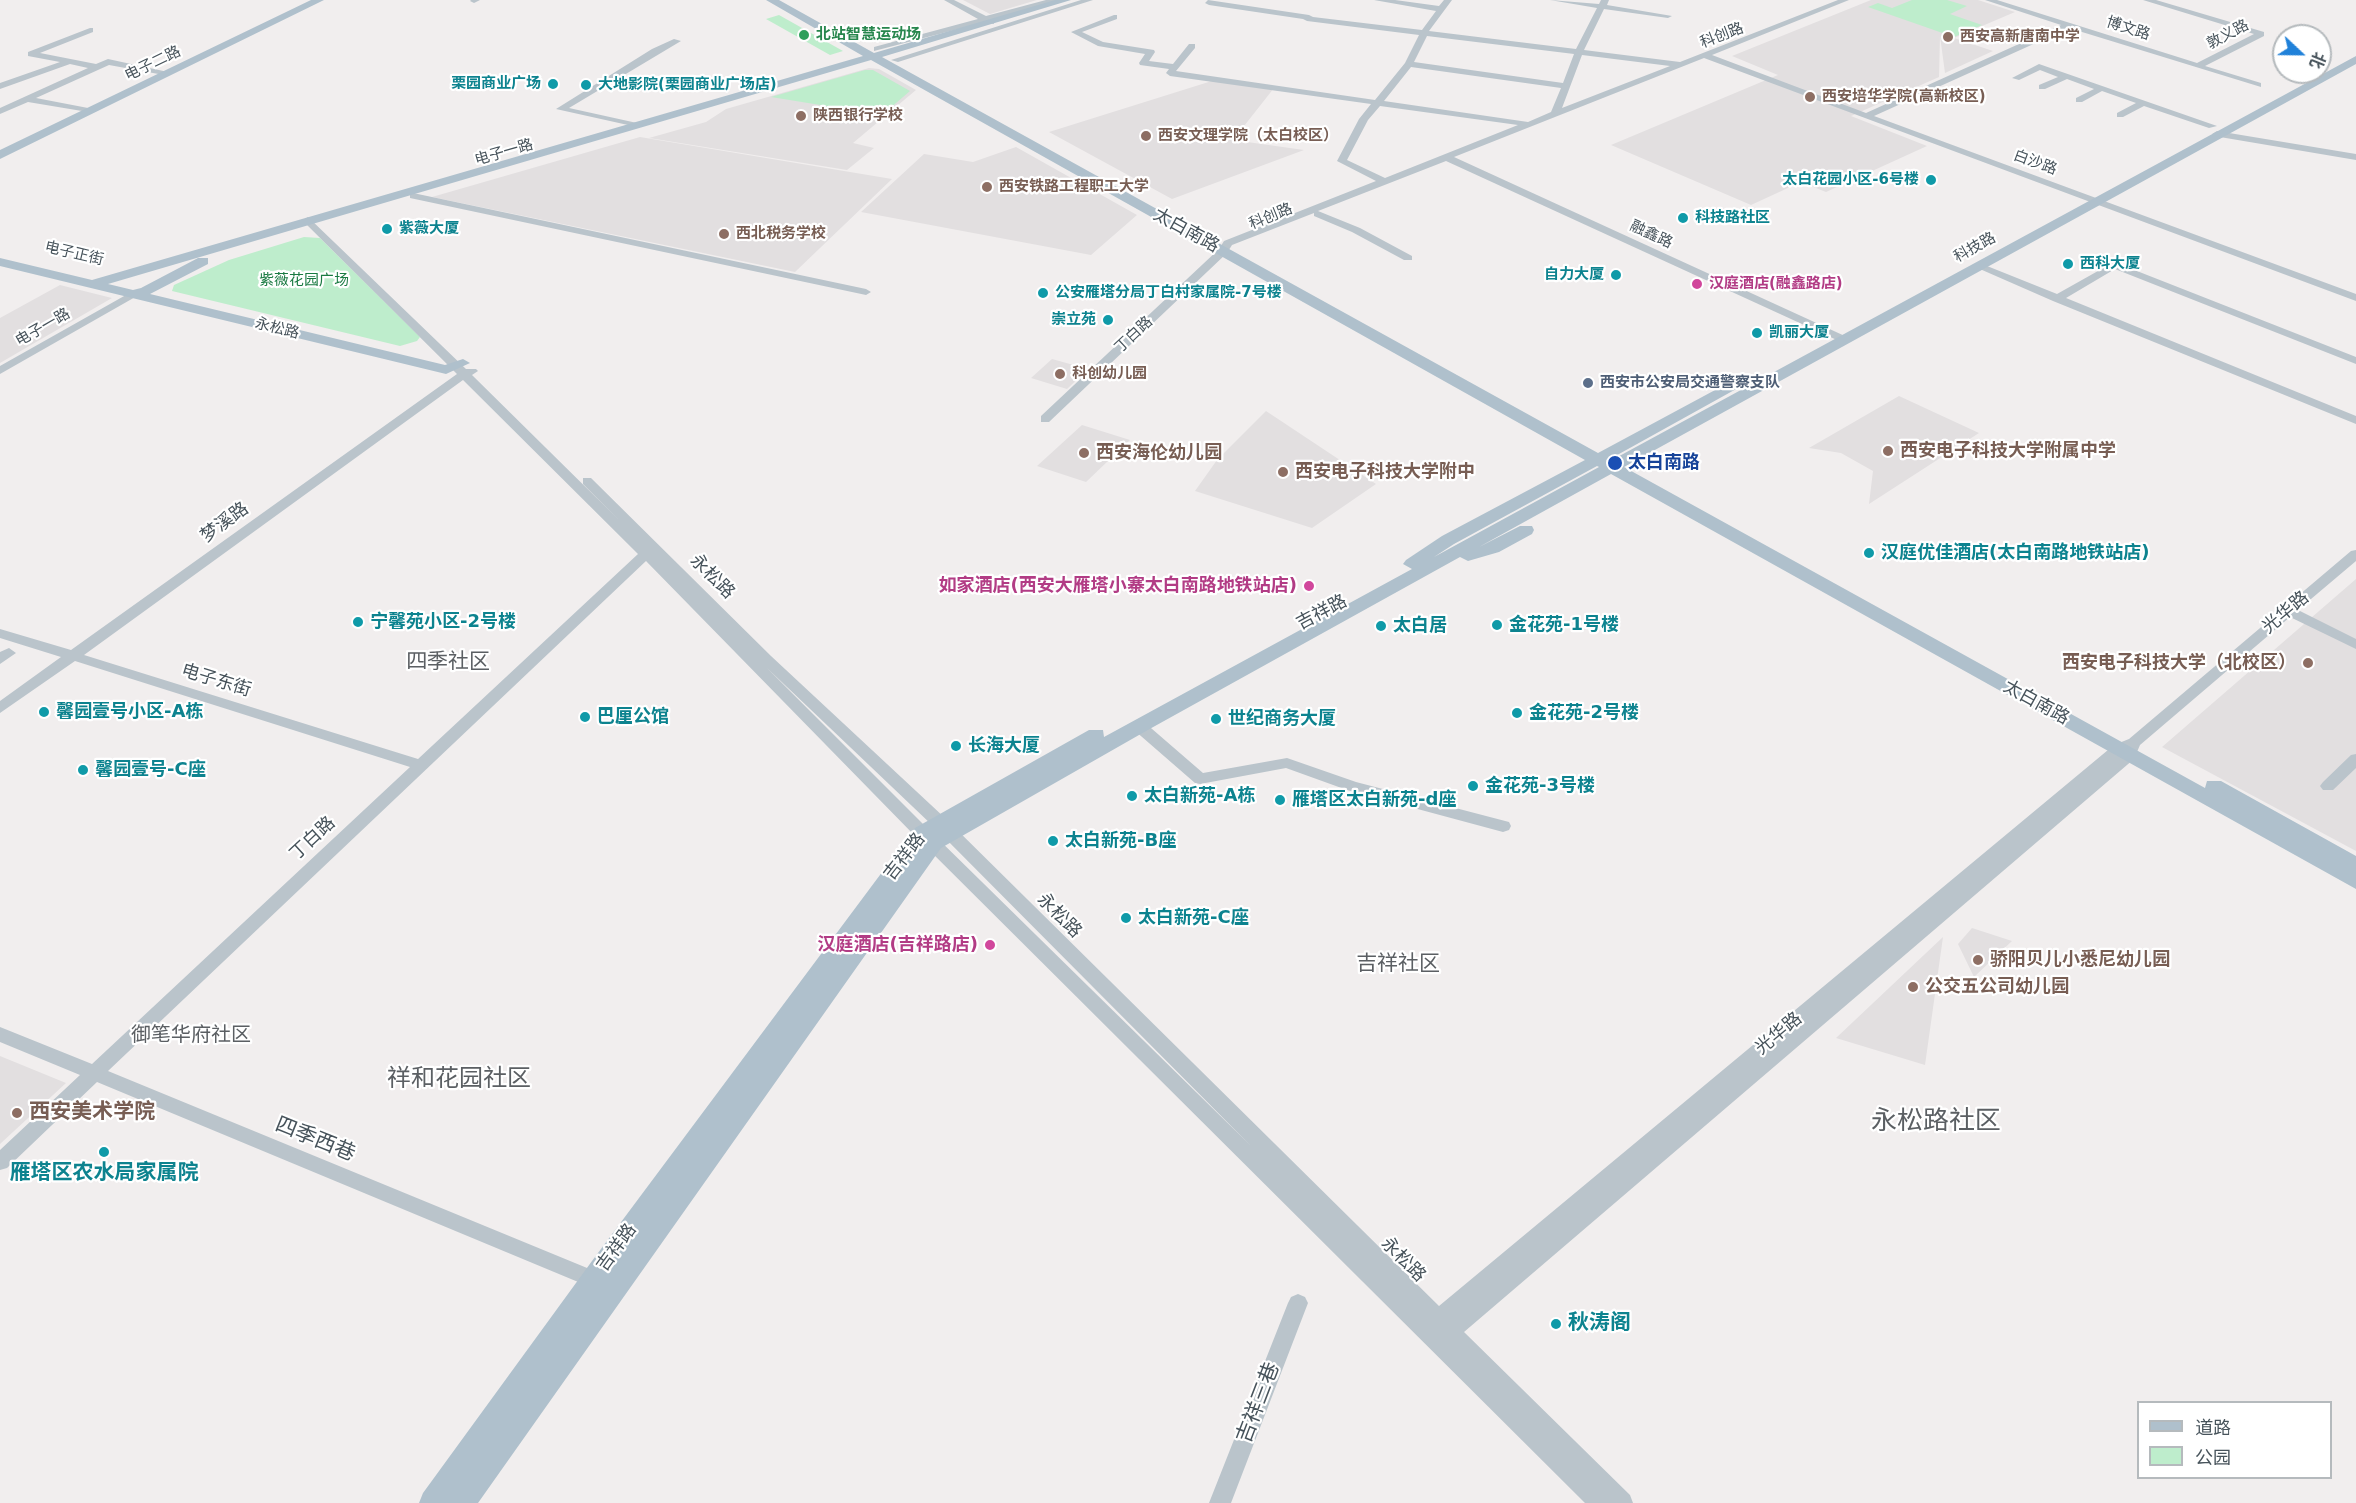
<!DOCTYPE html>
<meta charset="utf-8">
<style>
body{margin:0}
#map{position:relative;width:2356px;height:1503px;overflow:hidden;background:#f1eeee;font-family:"DejaVu Sans","Noto Sans SC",sans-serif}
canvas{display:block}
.legend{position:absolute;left:2137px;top:1401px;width:195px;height:78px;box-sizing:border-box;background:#fff;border:2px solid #b5babd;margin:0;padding:8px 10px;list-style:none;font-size:18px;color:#47535b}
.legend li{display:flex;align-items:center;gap:12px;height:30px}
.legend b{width:30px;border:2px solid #b5babd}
.north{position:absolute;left:2272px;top:24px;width:60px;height:60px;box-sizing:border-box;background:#fff;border:2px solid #b5babd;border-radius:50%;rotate:112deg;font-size:16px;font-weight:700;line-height:24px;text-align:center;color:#47535b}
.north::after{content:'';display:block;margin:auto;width:21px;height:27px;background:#2081d9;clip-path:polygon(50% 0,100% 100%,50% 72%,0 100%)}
</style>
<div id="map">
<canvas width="2356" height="1503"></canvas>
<ul class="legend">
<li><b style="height:8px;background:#afc0cc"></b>道路</li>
<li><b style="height:16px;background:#beedcc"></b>公园</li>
</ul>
<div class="north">北</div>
</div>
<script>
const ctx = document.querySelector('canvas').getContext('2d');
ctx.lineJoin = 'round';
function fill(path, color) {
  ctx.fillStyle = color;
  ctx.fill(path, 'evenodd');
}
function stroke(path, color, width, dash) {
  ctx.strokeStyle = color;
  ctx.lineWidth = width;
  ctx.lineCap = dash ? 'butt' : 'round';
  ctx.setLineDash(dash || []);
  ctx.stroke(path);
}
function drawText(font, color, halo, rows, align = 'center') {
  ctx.font = font + ' "DejaVu Sans","Noto Sans SC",sans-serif';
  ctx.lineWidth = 4.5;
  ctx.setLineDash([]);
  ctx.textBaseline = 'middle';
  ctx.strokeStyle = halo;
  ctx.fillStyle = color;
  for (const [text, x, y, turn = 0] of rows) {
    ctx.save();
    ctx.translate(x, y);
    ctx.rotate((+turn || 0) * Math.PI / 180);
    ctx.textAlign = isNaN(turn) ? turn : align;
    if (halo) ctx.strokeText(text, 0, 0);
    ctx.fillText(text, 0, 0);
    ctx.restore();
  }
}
fill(new Path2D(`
 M963 0H1037L990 14Z
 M1871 0H1978L2015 12 1954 38 1993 51 1945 73 1940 36 1939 77 1851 116 1927 146 1826 192 1801 182 1751 205 1611 145 1778 75 1732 56Z
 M869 68 879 69 916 90 853 143 874 148 847 170 649 138 706 122 726 109Z
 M1215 80 1274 88 1233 140 1304 150 1172 199 1049 132Z
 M640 137 892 179 795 272 432 197Z
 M1016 147 1137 215 1091 255 861 212 924 154 973 162Z
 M60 285 112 298 0 363V318Z
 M1052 359 1088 369 1067 389 1031 378Z
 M1899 396 1979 433 1869 504 1873 471 1841 453 1809 448Z
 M1266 411 1376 484 1312 528 1195 491 1217 460Z
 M1082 425 1130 440 1086 482 1037 466Z
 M2356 579V851L2162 747Z
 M1972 928 2012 941 1974 977 1958 944Z
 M1943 937 1925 1065 1836 1038Z
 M0 1056 66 1083 0 1144Z`), '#e2dfe0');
fill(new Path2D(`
 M1912 0H1947L1967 6 1950 14 1982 25 1954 37 1868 7 1878 3 1892 8Z
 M779 15 843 51 830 55 766 19Z
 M865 70H873L910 91 882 115 771 97Z
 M304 237 320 238 420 337 417 341 400 346 172 291 174 285 229 260Z`), '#beedcc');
fill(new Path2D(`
 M480 0 474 3 470 1 471 0Z
 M944 0H954L986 16 1046 0H1059L993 20 994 24 985 22 874 51V47L978 19Z
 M1081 0H1093L898 62 891 60Z
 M1208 0 1309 15 1313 17 1422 30 1436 11 1374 0H1395L1439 6 1444 0H1452L1429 31 1576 49 1597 8 1550 0 1599 4 1601 0H1609L1607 5 1672 16 1668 18 1604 9 1584 50 1680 62 1838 0H1849L1712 55 1866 113 2061 25 1985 0H1997L2197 63 2254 34 2143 0H2156L2264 32V36L2205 66 2261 83V87L2069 28 1874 116 2356 294V301L1704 58 1454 157 1847 337V341H1839L1446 161 1318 211 1360 228 1412 256V260H1404L1352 232 1314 216V213L1232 245 1227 253 1049 422H1041V416L1219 249 1224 241 1376 181 1337 161 1359 119 1371 104 1170 76 1166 73 1169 69 1140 65 1139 63 1145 54 1098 46 1071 32 1114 15H1117V19L1082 32 1103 42 1154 50 1155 52 1149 61 1173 64 1189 44H1195V48L1176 71 1375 100 1405 63 1419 35 1307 21 1303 19 1209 5 1205 3ZM1427 36 1574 54 1563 83 1414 62ZM1582 55 1670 66 1562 108ZM1411 67 1561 88 1551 112 1528 122 1384 101ZM1380 106 1518 125 1385 178 1347 160 1368 120Z
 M90 28H93V32L40 53 96 64 108 59 168 72 164 75 109 65 36 98 88 108V112L28 102 0 114V108L88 68 70 64 0 89V83L60 62 28 56V52Z
 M674 39 681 41 569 108 637 123V127L556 109 652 49Z
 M2039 64 2217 126 2209 128 2144 106 2123 117H2117V113L2136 103 2102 91 2082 102H2076V98L2094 89 2067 79 2045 89H2039V85L2058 77 2040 70 2019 80 2012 78Z
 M2217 131 2356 154V160L2214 136 2212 134Z
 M413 193 866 289 871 292 866 295 410 198V194Z
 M308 217 466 369H476L478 371 472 375 618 519 583 484V478H591L771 656 945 818 1439 1306 2114 745 2129 739 2351 551 2356 550V561L2298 610 2356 639V649L2290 617 2140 745 2134 759 1464 1332 1630 1495 1633 1503H1585L916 837 646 561 108 1071 609 1277 612 1283 609 1289 602 1292 595 1289 97 1082 7 1168 0 1170V1150L80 1075 0 1042V1027L92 1064 410 767 75 661 0 713V701L61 657 0 638V629L71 650 457 374 304 222 303 220ZM463 380 638 554 418 759 84 655ZM767 668 933 826 1250 1145 928 829Z
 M2114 262 2356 357V364L2115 269 2066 298 2356 416V424L2053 301 1973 266 1982 264 2057 294Z
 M133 291 137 292V296L0 374V366Z
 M9 648 16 653 0 664V652Z
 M1139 721 1144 722 1203 773 1287 758 1356 782 1509 822 1511 826 1509 830 1503 832 1347 790 1286 768 1200 784 1195 783 1134 730 1132 726Z
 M2356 754V768L2333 790H2323L2320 786 2323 782 2351 755Z
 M1298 1294 1305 1297 1308 1303 1231 1503H1209L1288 1303 1291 1297Z`), '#bac4cb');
fill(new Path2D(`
 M311 0H324L0 159V150Z
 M766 0H779L874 53 1055 0H1071L882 57 1598 453 1743 375H1753L1756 378 1610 459 1612 460 2356 56V64L1624 467 2205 788 2207 781H2221L2356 856V889L1611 474 1479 547 1520 526H1532L1534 530 1532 534 1499 552 1468 561 1460 557 1146 731 941 848 478 1503H419L423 1493 592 1261 915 828 1089 730H1103L1104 737 1412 569 1403 564 1406 560 1442 536 1585 460 871 60 108 284 133 290 141 288 198 258H208V264L150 294 445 365 463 359 470 363 446 374 0 266V258L92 280 863 56ZM1597 466 1599 467 1434 557 1454 544Z`), '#afc0cc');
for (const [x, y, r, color] of [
 [804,35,6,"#2e9e5b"],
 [1948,37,6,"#8d6e63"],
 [553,84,6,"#0f9aa8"],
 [586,85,6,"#0f9aa8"],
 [1810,97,6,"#8d6e63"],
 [801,116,6,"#8d6e63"],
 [1146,136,6,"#8d6e63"],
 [1931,180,6,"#0f9aa8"],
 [987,187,6,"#8d6e63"],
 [1683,218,6,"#0f9aa8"],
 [387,229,6,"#0f9aa8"],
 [724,234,6,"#8d6e63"],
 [2068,264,6,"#0f9aa8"],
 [1616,275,6,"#0f9aa8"],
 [1697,284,6,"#d1479c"],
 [1043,293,6,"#0f9aa8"],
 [1108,320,6,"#0f9aa8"],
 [1757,333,6,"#0f9aa8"],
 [1060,374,6,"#8d6e63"],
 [1588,383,6,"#5c6f8a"],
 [1888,451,6,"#8d6e63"],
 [1084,453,6,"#8d6e63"],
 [1615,463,8,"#1a4fb4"],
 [1283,472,6,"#8d6e63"],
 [1869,553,6,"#0f9aa8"],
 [1309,586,6,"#d1479c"],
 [358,622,6,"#0f9aa8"],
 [1497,625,6,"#0f9aa8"],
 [1381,626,6,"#0f9aa8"],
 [2308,663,6,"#8d6e63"],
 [44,712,6,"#0f9aa8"],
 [1517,713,6,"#0f9aa8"],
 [585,717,6,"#0f9aa8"],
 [1216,719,6,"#0f9aa8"],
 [956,746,6,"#0f9aa8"],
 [83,770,6,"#0f9aa8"],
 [1473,786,6,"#0f9aa8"],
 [1132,796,6,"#0f9aa8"],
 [1280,800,6,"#0f9aa8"],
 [1053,841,6,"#0f9aa8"],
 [1126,918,6,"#0f9aa8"],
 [990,945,6,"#d1479c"],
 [1978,960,6,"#8d6e63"],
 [1913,987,6,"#8d6e63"],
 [17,1113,6,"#8d6e63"],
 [104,1152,6,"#0f9aa8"],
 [1556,1324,6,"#0f9aa8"]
]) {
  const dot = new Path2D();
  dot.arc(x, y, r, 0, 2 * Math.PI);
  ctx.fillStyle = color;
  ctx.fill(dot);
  stroke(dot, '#fff', 2);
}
drawText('15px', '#47535b', '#fff', [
 ["博文路",2128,29,18],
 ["敦义路",2228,35,-28],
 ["科创路",1722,36,-21],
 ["电子二路",153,64,-26],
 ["电子一路",504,153,-16],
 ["白沙路",2035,163,20],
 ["科创路",1271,217,-22],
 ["融鑫路",1651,235,25],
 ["科技路",1975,248,-29],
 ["电子正街",74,254,13],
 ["电子一路",43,328,-30],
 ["永松路",277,329,14],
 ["丁白路",1134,335,-43]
]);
drawText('bold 15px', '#27864d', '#fff', [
 ["北站智慧运动场",816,35]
], 'left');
drawText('bold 15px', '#785e54', '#fff', [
 ["西安高新唐南中学",1960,37],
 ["西安培华学院(高新校区)",1822,97],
 ["陕西银行学校",813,116],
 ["西安文理学院（太白校区）",1158,136],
 ["西安铁路工程职工大学",999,187],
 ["西北税务学校",736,234],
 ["科创幼儿园",1072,374]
], 'left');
drawText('bold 15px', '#0d838f', '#fff', [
 ["栗园商业广场",541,84,"right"],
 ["大地影院(栗园商业广场店)",598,85],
 ["太白花园小区-6号楼",1919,180,"right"],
 ["科技路社区",1695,218],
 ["紫薇大厦",399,229],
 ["西科大厦",2080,264],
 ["自力大厦",1604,275,"right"],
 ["公安雁塔分局丁白村家属院-7号楼",1055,293],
 ["崇立苑",1096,320,"right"],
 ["凯丽大厦",1769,333]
], 'left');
drawText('15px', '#1a7a42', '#fff', [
 ["紫薇花园广场",304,281]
]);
drawText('bold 15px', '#b23c85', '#fff', [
 ["汉庭酒店(融鑫路店)",1709,284]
], 'left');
drawText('bold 15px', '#4e5e75', '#fff', [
 ["西安市公安局交通警察支队",1600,383]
], 'left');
drawText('18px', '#47535b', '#fff', [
 ["太白南路",1186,231,29],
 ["梦溪路",225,523,-36],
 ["永松路",712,577,45],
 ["吉祥路",1322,613,-28],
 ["光华路",2286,613,-40],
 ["电子东街",216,681,17],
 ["太白南路",2036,703,29],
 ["丁白路",313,839,-43],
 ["吉祥路",905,857,-52],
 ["永松路",1059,916,45],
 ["光华路",1779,1034,-40],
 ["吉祥路",617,1248,-54],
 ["永松路",1403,1260,45]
]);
drawText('bold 18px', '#785e54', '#fff', [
 ["西安电子科技大学附属中学",1900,451],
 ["西安海伦幼儿园",1096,453],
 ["西安电子科技大学附中",1295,472],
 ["西安电子科技大学（北校区）",2296,663,"right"],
 ["骄阳贝儿小悉尼幼儿园",1990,960],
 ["公交五公司幼儿园",1925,987]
], 'left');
drawText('bold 18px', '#164399', '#fff', [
 ["太白南路",1628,463]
], 'left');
drawText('bold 18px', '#0d838f', '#fff', [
 ["汉庭优佳酒店(太白南路地铁站店)",1881,553],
 ["宁馨苑小区-2号楼",370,622],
 ["金花苑-1号楼",1509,625],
 ["太白居",1393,626],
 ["馨园壹号小区-A栋",56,712],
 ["金花苑-2号楼",1529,713],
 ["巴厘公馆",597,717],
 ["世纪商务大厦",1228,719],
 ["长海大厦",968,746],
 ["馨园壹号-C座",95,770],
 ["金花苑-3号楼",1485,786],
 ["太白新苑-A栋",1144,796],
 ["雁塔区太白新苑-d座",1292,800],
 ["太白新苑-B座",1065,841],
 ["太白新苑-C座",1138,918]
], 'left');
drawText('bold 18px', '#b23c85', '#fff', [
 ["如家酒店(西安大雁塔小寨太白南路地铁站店)",1297,586],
 ["汉庭酒店(吉祥路店)",978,945]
], 'right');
drawText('20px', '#5b5f63', '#fff', [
 ["御笔华府社区",191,1036]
]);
drawText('21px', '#5b5f63', '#fff', [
 ["四季社区",448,663],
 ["吉祥社区",1398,965]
]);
drawText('bold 21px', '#785e54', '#fff', [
 ["西安美术学院",29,1113]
], 'left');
drawText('21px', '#47535b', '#fff', [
 ["四季西巷",315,1140,22],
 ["吉祥三巷",1259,1403,-69]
]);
drawText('bold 21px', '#0d838f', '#fff', [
 ["雁塔区农水局家属院",104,1174],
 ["秋涛阁",1568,1324,"left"]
]);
drawText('24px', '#5b5f63', '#fff', [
 ["祥和花园社区",459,1080]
]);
drawText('26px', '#5b5f63', '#fff', [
 ["永松路社区",1936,1122]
]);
</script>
